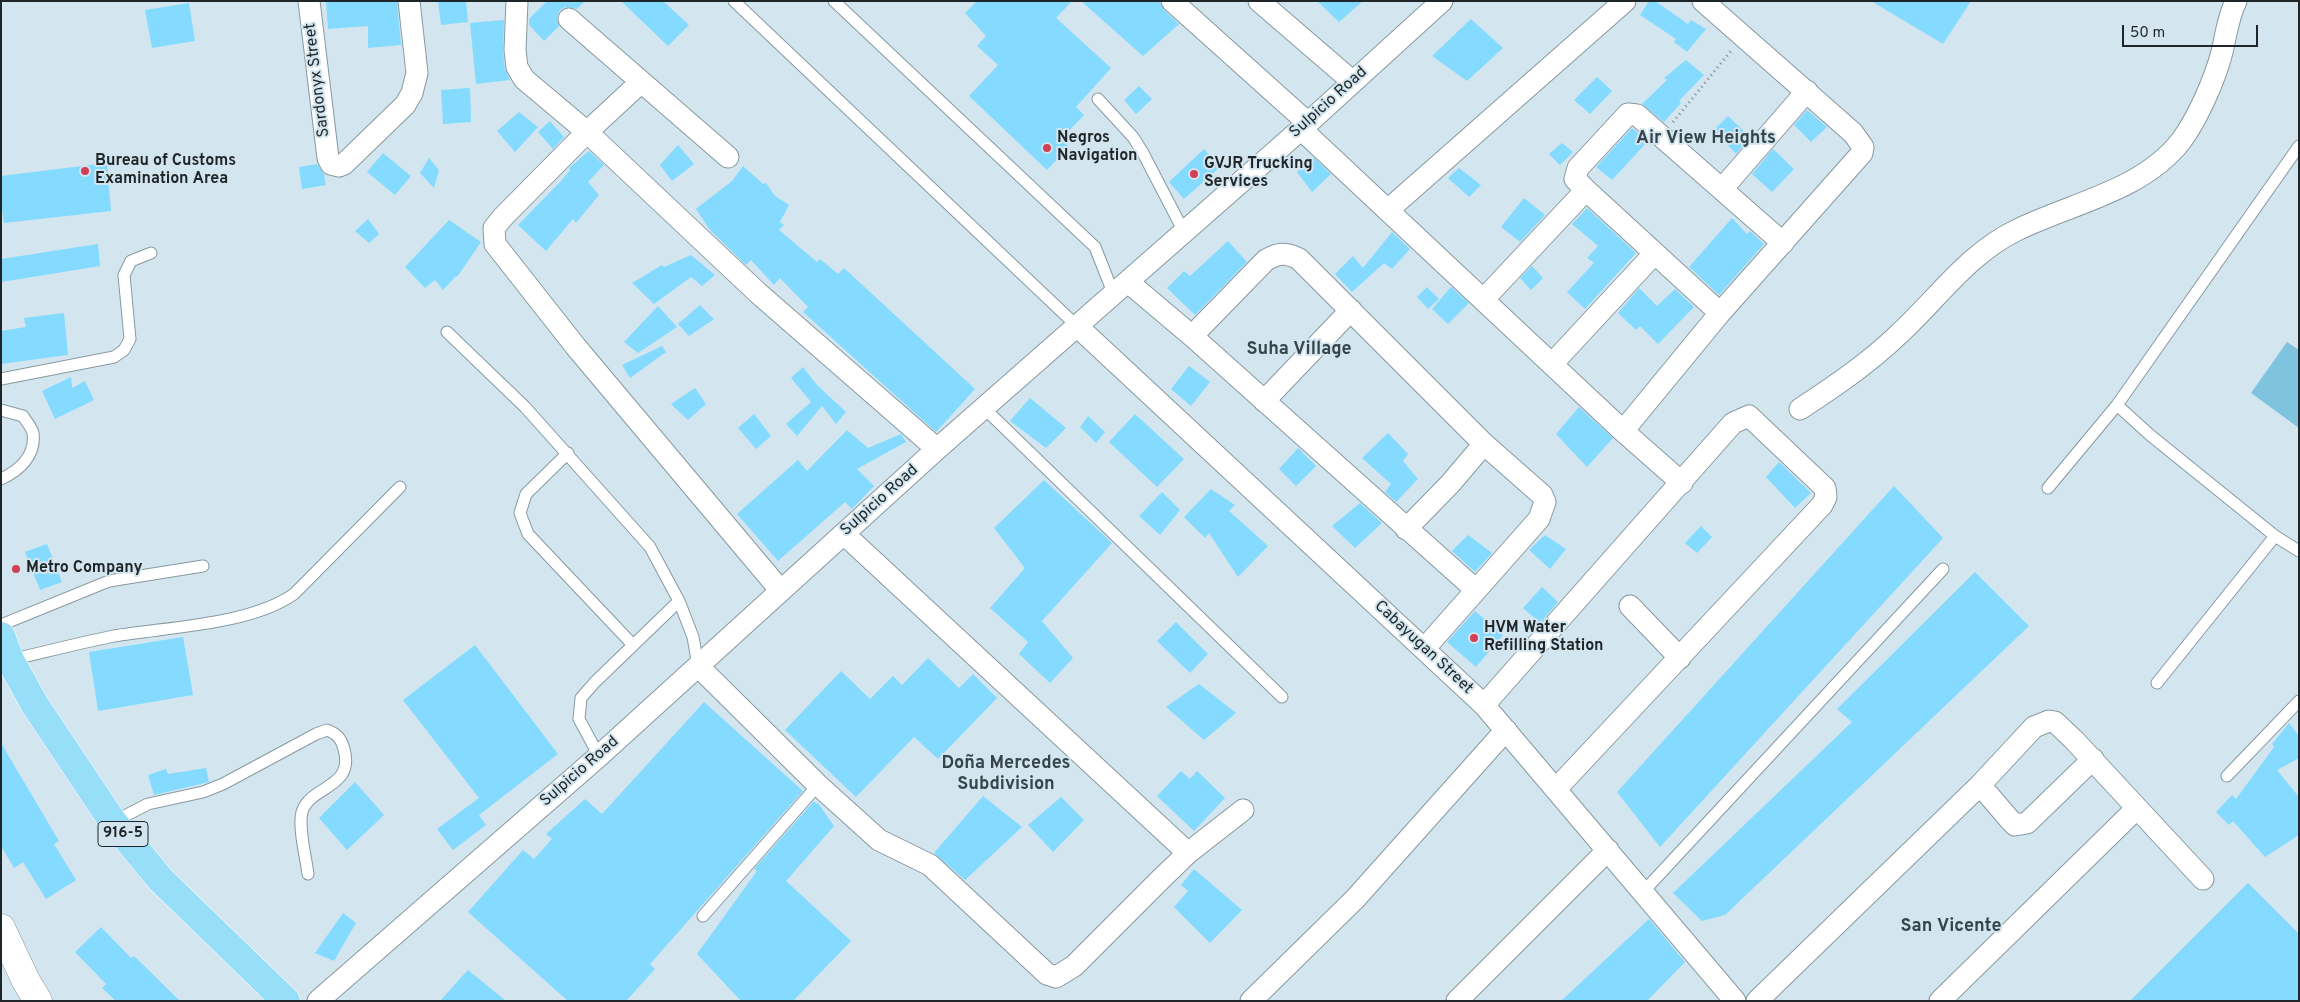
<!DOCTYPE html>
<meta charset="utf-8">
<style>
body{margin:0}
#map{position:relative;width:2300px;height:1002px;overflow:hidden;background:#d3e5ee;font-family:Overpass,sans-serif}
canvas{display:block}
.frame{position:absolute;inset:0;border:2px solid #1f2629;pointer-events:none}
.scale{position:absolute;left:2122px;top:25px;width:136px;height:22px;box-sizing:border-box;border:2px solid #1f2629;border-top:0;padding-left:6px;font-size:15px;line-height:18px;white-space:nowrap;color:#1f2629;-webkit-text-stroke:4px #d3e5ee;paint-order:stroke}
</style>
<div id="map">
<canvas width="2300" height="1002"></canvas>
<div class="frame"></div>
<div class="scale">50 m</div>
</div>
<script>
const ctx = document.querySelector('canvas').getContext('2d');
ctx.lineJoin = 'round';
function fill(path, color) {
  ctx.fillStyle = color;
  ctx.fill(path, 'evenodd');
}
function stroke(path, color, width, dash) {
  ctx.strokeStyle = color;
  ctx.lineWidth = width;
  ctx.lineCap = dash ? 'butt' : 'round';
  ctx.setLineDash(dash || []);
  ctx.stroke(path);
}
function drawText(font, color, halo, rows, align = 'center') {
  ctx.font = font + ' Overpass,sans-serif';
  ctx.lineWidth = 4;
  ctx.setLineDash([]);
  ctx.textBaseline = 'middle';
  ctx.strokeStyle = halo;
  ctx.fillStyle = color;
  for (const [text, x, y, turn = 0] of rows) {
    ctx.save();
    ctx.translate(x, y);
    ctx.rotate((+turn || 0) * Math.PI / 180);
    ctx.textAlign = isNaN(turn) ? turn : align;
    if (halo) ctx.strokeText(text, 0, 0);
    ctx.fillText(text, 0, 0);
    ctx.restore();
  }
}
fill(new Path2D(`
 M2287 342 2299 350V428L2251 393Z`), '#7fc3df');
fill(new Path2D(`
 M326 1H397L401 45 368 48V26L328 29Z
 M438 1H466L468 22 441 25Z
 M547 1H585L577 9 565 7 560 10 557 17 559 26 544 41 529 25V19Z
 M621 1H663L689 25 668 46Z
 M977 1H1072L1056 18 1111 68 1076 107 1084 115 1061 139 1069 147 1047 170 969 96 998 65 977 46 986 36 965 13Z
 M1081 1H1159L1164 10 1179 24 1143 56Z
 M1317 1H1363L1339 22Z
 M1649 1H1655L1688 24 1691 20 1706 29 1687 52 1674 42 1676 39 1640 15Z
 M1871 1H1971L1943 44Z
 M189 3 195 41 152 48 145 10Z
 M1471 19 1503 48 1467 81 1432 56Z
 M504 20 503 51 505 69 510 80 476 84 470 23Z
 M1686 60 1704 75 1679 101 1681 103 1664 122 1642 104 1667 80 1664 78Z
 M1597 77 1612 91 1590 114 1574 100Z
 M1139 86 1152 99 1136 114 1124 100Z
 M470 88 471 122 443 124 441 90Z
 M1807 110 1827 127 1811 142 1794 125Z
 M519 112 538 127 515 152 497 131Z
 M1728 116 1750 137 1736 154 1714 130Z
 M550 121 564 137 553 149 538 132Z
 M1632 128 1648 141 1612 180 1596 167Z
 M1562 143 1573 152 1560 165 1549 154Z
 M678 145 694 164 672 181 660 165Z
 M1204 149 1220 167 1184 199 1169 182Z
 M1773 149 1794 169 1772 192 1752 174Z
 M589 151 604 165 588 182 599 195 576 223 573 219 546 251 518 225 561 181 570 170 569 168Z
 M383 153 411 176 395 195 367 172Z
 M1313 157 1331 174 1312 192 1297 172Z
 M429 158 439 170 434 188 420 173Z
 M107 163 111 211 4 223 1 203V176Z
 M317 164 324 174 326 185 302 189 299 167Z
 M743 166 763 184 766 183 775 196 789 205 780 222 784 225 779 230 817 262 820 259 838 274 844 268 975 389 936 432 803 312 808 307 780 278 774 285 751 260 746 265 710 230 696 209 732 181Z
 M1459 168 1481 185 1469 197 1448 178Z
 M1524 198 1545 215 1520 242 1501 227Z
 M1587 208 1636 253 1585 309 1567 292 1594 263 1587 258 1598 246 1572 224Z
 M1732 218 1747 234 1750 231 1764 244 1719 295 1689 267Z
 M368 219 379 234 369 243 355 231Z
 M449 220 481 242 457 277 456 276 443 290 435 280 425 288 405 267Z
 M1392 232 1410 249 1392 269 1384 263 1352 292 1335 274 1353 256 1363 268Z
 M1228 241 1247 262 1195 315 1167 288 1184 271 1190 276Z
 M98 244 100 266 1 282V259Z
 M691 255 715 275 702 286 691 277 654 304 632 283 662 265 664 267Z
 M1532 266 1543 278 1531 290 1520 278Z
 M1427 287 1439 299 1428 309 1417 297Z
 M1451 287 1469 303 1448 324 1432 309Z
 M1639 288 1657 306 1675 289 1694 307 1658 344 1640 326 1636 330 1618 313Z
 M700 305 714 319 689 336 678 324Z
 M658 306 677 327 638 353 624 342Z
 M64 313 68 355 1 364V331L26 327 24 318Z
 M662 346 666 352 630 378 622 365Z
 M1189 366 1210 382 1191 406 1171 389Z
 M803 367 817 385 846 412 836 424 822 406 797 436 786 424 811 402 791 378Z
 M71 377 72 388 85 381 94 400 55 419 42 391Z
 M695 388 706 404 688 420 671 404Z
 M1030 398 1066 428 1046 448 1010 421Z
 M1579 407 1613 438 1587 467 1556 434Z
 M754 414 771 436 756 449 738 428Z
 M1135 414 1184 459 1157 487 1109 442Z
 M1088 416 1105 432 1096 443 1080 427Z
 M847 430 868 448 901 434 906 442 857 469 874 486 852 509 845 502 778 561 737 514 798 460 807 471Z
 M1388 433 1408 454 1403 461 1418 479 1396 502 1385 492 1391 484 1362 458Z
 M1298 448 1316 466 1296 486 1279 469Z
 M1779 462 1811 493 1795 508 1766 477Z
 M1044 480 1112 543 1042 621 1073 658 1050 683 1019 654 1028 642 990 608 1025 568 994 528Z
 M1894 486 1943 538 1660 847 1617 792Z
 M1211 489 1235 505 1229 511 1268 546 1238 577 1209 533 1205 538 1184 517Z
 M1162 492 1180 510 1160 535 1139 516Z
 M1360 503 1382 523 1355 548 1332 526Z
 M1701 526 1712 537 1697 553 1685 543Z
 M1468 535 1492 553 1475 572 1452 551Z
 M1545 535 1566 549 1550 569 1529 550Z
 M47 544 62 582 40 590 25 552Z
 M1975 572 2029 626 1725 915 1702 921 1673 893 1852 722 1837 709Z
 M1542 587 1558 602 1540 623 1523 608Z
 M1475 611 1503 635 1476 667 1447 642Z
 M1176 622 1208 654 1190 673 1157 641Z
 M183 637 193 695 98 711 89 652Z
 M475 645 558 754 479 815 486 825 453 850 437 829 479 798 403 700Z
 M928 658 959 688 973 674 997 698 938 759 914 737 856 797 785 730 841 671 870 699 893 676 902 685Z
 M1199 684 1236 713 1204 740 1166 707Z
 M704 702 803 791 650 964 655 969 626 1001H568L468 912 523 850 534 859 552 839 546 834 585 799 602 814Z
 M2289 723 2299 736V758L2277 770 2299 797V835L2265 857 2233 821 2229 825 2216 812 2232 795 2236 799 2274 747 2272 744Z
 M1 743 59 841 54 844 76 880 46 899 23 862 14 868 1 846Z
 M206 768 209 782 154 795 148 775 166 769 168 774Z
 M1181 771 1190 779 1197 771 1225 798 1194 831 1157 796Z
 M355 782 384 815 347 850 319 818Z
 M983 796 1022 827 965 880 934 853Z
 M1061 797 1084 820 1053 852 1028 825Z
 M814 801 817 804 818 803 834 826 786 881 851 941 793 1001H741L697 954 757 871 754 869Z
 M1194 869 1242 910 1210 943 1174 907 1188 891 1181 885Z
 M2248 883 2299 934V1001H2130Z
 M343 913 356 923 334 961 315 953Z
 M1649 919 1685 962 1647 1001H1561Z
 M101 927 131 958 134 956 180 1001H116L102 988 106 984 75 952Z
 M468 970 506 1001H440Z`), '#84dbff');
const service = new Path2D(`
 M734 1 1078 327
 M834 1 1095 247 1114 295
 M1098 99 1133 137 1143 153 1184 232
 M447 332 525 407 650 547 679 601 693 637 698 666
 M1 379 114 357 124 350 130 339 124 275 131 261 151 253
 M984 408 1282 697
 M1 410 23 416C26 421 32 428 33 433 36 455 20 470 1 479
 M568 453 526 494 520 513 528 534 633 645
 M2048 488 2117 405
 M2275 536 2299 551
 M1 625 109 581 203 566
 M10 660C45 652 79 643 114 636 167 627 250 625 294 594L400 487
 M2157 683 2275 536 2150 435 2117 405 2299 146
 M599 756 579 719 581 698 595 682 679 601
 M2227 776 2299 701
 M113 822 148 804 203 792 223 784 316 734 327 730C337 734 341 738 344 749 355 789 310 785 302 812 298 827 306 858 308 874
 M1644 891 1943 569
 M703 916 818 785`);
const minor = new Path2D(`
 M309 1 328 158 331 164 339 166 344 164 405 105 412 93 417 73 409 1
 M517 1 515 50 517 67 524 79 587 132 758 293 937 449
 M1172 1 1308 123
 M1259 1 1353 82
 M569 19 728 157
 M640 83 587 132 503 217 494 228 495 244 576 347 781 591
 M1301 129 1623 431 1682 483
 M1722 189 1807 91
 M1388 210 1625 1
 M1128 282 1192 336 1476 590
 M1483 300 1586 190
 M1720 313 1586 190 1575 179 1578 168 1628 114 1637 115 1783 243
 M1078 327 1484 705 1735 1001
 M1192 336 1266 260C1278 253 1286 252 1299 259L1484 444 1542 495 1545 502 1539 519 1425 648
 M1552 364 1654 254
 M1264 401 1351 310
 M1800 409C1835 386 1869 363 1899 334 1938 298 1969 253 2017 230 2072 203 2142 191 2181 141 2198 118 2215 79 2222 52 2226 35 2228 17 2236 1
 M1623 431 1720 313 1862 153 1863 147 1853 133 1703 1
 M1406 529 1450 484 1484 444
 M844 534 1188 853
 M1630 606 1680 658
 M698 666 818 785 879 840 930 865 1047 974 1056 977 1074 966 1163 877 1188 853 1243 810
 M1484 705 1733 423 1749 416 1825 488 1826 497 1822 505 1556 789
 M1980 785 2010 820 2015 825 2027 823 2093 759
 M318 1001 599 756 937 449 1308 123 1442 1
 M1251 1001 1355 899 1506 730
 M1457 1001 1608 850
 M1757 1001 1980 785 2034 727 2049 721 2055 722 2074 740 2203 879
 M1940 1001 2136 809`);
const tertiary = new Path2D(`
 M1 928 26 981 38 1001`);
const primary = new Path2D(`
 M1 636 10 660 35 705 113 822 161 880 286 1001`);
stroke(service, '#8799a0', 13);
stroke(minor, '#8799a0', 23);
stroke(tertiary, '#8799a0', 29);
stroke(primary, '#fff', 29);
stroke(new Path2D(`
 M1673 122 1731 51`), '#79858b', 3, [1, 4]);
stroke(service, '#fff', 11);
stroke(minor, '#fff', 21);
stroke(tertiary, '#fff', 28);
stroke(primary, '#97def9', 28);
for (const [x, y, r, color] of [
 [1047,148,5,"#d14055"],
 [85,171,5,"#d14055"],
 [1194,174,5,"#d14055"],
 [16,569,5,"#d14055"],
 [1474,638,5,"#d14055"]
]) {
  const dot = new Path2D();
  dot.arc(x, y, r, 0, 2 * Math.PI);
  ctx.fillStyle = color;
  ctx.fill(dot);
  stroke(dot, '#d3e5ee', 2);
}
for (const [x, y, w] of [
 [123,834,50]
]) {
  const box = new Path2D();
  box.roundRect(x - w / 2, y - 12.5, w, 25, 4);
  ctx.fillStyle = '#d3e5ee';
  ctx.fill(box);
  stroke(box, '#1f2629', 1);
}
drawText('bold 15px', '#1f2629', null, [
 ["916-5",123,834]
]);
drawText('16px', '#1f2629', '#d3e5ee', [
 ["Sardonyx Street",318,80,-97],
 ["Sulpicio Road",1329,103,-42],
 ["Sulpicio Road",880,501,-42],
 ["Cabayugan Street",1423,648,43],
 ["Sulpicio Road",580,772,-41]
]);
drawText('bold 16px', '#1f2629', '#d3e5ee', [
 ["Negros",1057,139],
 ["Navigation",1057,157],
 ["Bureau of Customs",95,162],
 ["Examination Area",95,180],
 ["GVJR Trucking",1204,165],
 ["Services",1204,183],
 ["Metro Company",26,569],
 ["HVM Water",1484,629],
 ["Refilling Station",1484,647]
], 'left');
drawText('bold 18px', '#36454c', '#d3e5ee', [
 ["Air View Heights",1706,139],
 ["Suha Village",1299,350],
 ["Doña Mercedes",1006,764],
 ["Subdivision",1006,785],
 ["San Vicente",1951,927]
]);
</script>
